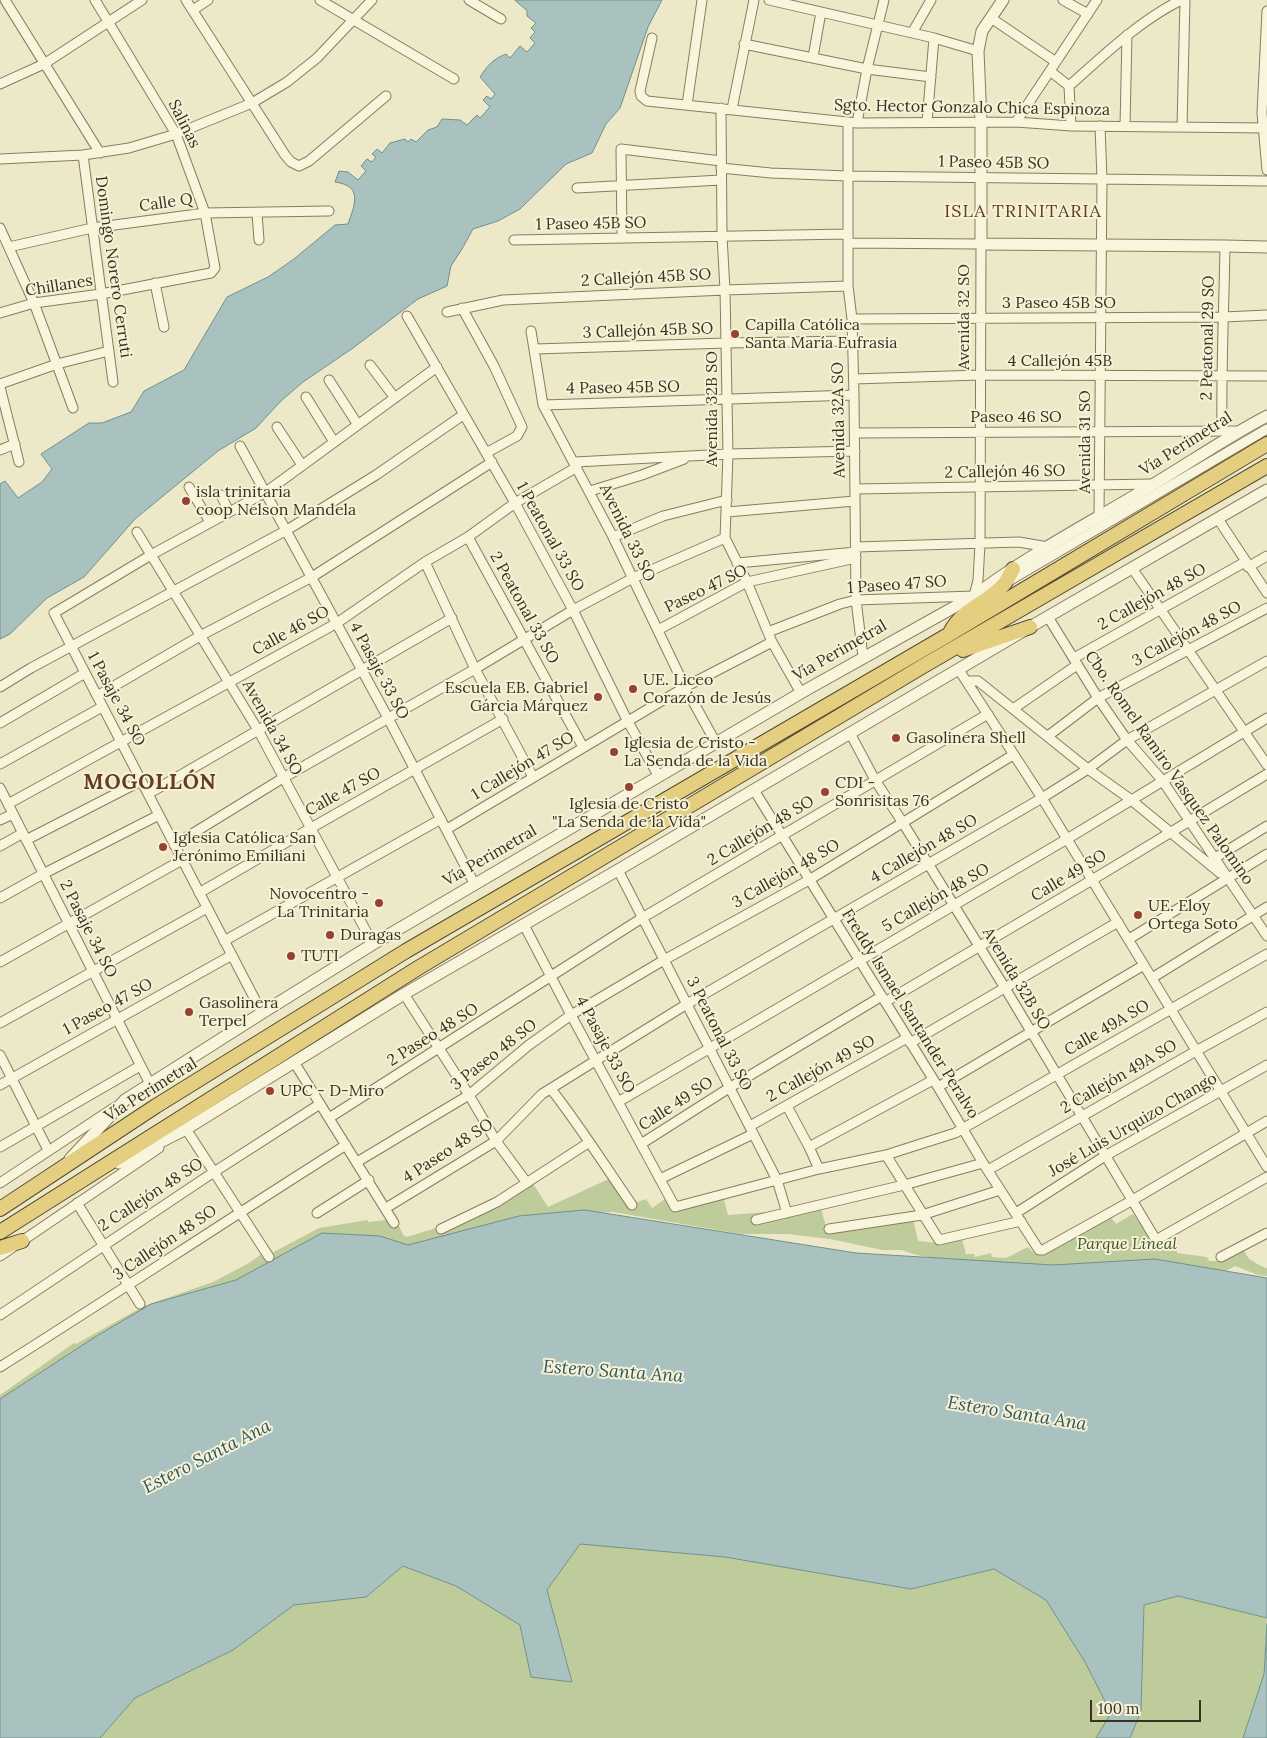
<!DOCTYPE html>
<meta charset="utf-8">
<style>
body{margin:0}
#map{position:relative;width:1267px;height:1738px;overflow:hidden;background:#ede9c8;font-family:Lora,serif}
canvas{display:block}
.scale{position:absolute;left:1090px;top:1700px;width:111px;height:22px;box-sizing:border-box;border:2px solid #3a3121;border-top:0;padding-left:6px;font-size:15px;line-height:18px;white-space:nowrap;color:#3a3121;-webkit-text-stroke:4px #f5f2d8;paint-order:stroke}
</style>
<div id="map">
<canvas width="1267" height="1738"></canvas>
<div class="scale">100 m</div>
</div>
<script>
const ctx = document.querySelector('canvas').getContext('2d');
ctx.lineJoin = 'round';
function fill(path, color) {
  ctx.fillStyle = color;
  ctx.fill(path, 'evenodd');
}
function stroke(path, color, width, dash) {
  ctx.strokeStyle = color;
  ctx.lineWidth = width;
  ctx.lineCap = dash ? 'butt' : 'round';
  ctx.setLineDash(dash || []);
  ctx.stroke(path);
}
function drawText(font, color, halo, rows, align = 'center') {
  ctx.font = font + ' Lora,serif';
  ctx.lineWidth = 4;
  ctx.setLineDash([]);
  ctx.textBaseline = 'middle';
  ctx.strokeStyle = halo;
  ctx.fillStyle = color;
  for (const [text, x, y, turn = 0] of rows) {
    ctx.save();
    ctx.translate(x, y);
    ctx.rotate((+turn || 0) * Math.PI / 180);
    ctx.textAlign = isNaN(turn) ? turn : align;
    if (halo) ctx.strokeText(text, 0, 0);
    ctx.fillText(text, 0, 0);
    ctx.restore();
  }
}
fill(new Path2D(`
 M613 1177 633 1204 646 1199 652 1208 665 1199 674 1208 723 1196 728 1215 821 1208 826 1227 913 1219 918 1241 938 1243 962 1238 966 1254H974L975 1257 991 1253 992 1257 1006 1258 1028 1247 1035 1254 1040 1253 1110 1216 1116 1224 1133 1214 1155 1243 1161 1240 1167 1247 1177 1248V1253L1207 1257 1209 1261H1216L1243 1249 1249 1259C1255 1262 1261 1267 1267 1268V1276L1258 1275 1235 1266 1222 1273 945 1261 913 1254 902 1250H882L830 1239 788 1234H741L613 1212 587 1214 0 1412V1395L74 1343 76 1344 144 1306 213 1282 249 1263 263 1253 270 1254 319 1228 368 1220V1222L396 1219 403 1235 407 1237 439 1227 532 1182 548 1207Z
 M580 1544 725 1557 911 1589 994 1569 1046 1600 1085 1662 1111 1713 1096 1738H100L135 1698 233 1650 294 1605 366 1597 403 1566 456 1586 520 1625 531 1676 572 1681 547 1590Z
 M1177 1596 1267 1618 1264 1674 1243 1738H1130L1141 1711 1144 1605Z`), '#becc9c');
const water = new Path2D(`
 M515 0H662L648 27 620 108 606 124 592 153 566 164 520 209 498 221 473 229 462 249 451 266 447 286 418 299 353 348 303 382 281 401 256 428 218 451 135 519 84 577 47 598 10 634 0 639V484L5 481 18 498 42 482 52 469 41 454 89 423H102L131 412 144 391 184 370 227 297 268 277 294 259 335 225 348 224C355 204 363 186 335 182L339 171 348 172 358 180 366 171 361 166 367 159 372 162 376 157 372 154 377 149 382 153 390 143 405 139 408 142 411 139 416 142 428 130 437 127 442 119 460 120 467 125 477 115 480 118 490 107 483 100 487 96 491 99 495 94 480 77C487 66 493 59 506 54L510 58 520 46 527 52 535 43 530 38 535 32 531 28 536 23 527 16V11Z
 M585 1210 856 1253 1053 1265 1155 1259 1267 1278V1618L1178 1596 1144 1605 1141 1711 1130 1738H1096L1111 1713 1085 1662 1046 1600 994 1569 911 1589 725 1557 580 1544 547 1590 572 1682 531 1677 520 1625 456 1586 403 1566 366 1597 294 1605 233 1650 135 1698 100 1738H0V1399L95 1337 151 1304 236 1280 322 1233 380 1236 408 1245 519 1216Z
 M1267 1624V1738H1243L1264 1674Z`);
fill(water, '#a9c2bf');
stroke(water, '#70908e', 1);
const minor = new Path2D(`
 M5 0 100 153
 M186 0 285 155 291 162 299 166 309 161 386 96
 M320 0 454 79
 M469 0 501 19
 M769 0 934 38 978 51
 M1063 0 1088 14
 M193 10 208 0
 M1267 11 1262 113 1267 170
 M991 18 1056 62
 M912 33 931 0
 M652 38 640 91 641 96 647 101 857 123 1016 122 1071 126 1267 128
 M744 44 867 69 931 77
 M813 57 821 12
 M1050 71 1069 86 1071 126
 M0 84 44 64 142 0
 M1069 86C1104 55 1139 21 1181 0
 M687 105 702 0
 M721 108 722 236 725 290 728 454 725 538 747 582 772 642 801 693
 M732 109 754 0
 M848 122V286L852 319 854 395 856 600 863 657
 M927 122 934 38
 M1016 122 1097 0
 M857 123 867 69 884 0
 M1125 126 1127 35
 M1182 127 1185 0
 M83 155 113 382
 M0 159 83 155 129 148 176 134 252 103 287 82 317 58 372 0
 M721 168 771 173 847 176 1267 181
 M577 188 721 180
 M257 213 259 240
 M0 228 34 303 73 408
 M622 238 621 149 721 161
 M514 240 848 234
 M9 247 92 228 205 213 329 211
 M155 283 164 327
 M462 308 494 366 522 427 517 436 486 453
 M447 312 503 300 725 290 848 286
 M0 313 34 303 101 294 211 273 215 268 205 213 176 134 95 0
 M407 316 515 503 573 610 627 720 659 777
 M852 319 1224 317 1267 315
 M531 331 543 405 613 537 685 687 716 743
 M535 349 727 343 852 341
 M370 365 395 398
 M854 379 980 375 1267 376
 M329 380 358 425
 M0 384 57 364 109 351
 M0 387 19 462
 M306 397 334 442
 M543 405 854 395
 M277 427 302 465
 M1222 431C1221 369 1224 308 1225 246
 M855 433 1238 431
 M240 446 388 718 475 885
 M0 450 15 444
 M575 462 728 454 855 451
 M189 487 210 522
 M855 489 1153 484
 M590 491 642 475 684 459
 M221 495 229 512
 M727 512 855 501
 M1099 517 1102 179 1100 126
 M1218 519 1267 593
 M137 532 258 730 373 944
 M468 537 583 747
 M613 537 663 516 727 500
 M856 547 1019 542 1048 547
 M425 562 475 669 533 777
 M737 563 856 552
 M1248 567 1267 556
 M1132 568 1267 765
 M1007 582 1267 429
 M1048 617 1098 698 1127 740 1162 780 1267 936
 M658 630 747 582 856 558
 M768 632 840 604 856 600 974 596 978 580 980 544 981 244 848 243
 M1074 658 1245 562
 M959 670 1042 798 1267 1167
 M966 681H978L1088 769 1130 799 1220 873
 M0 687 31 668 287 530 376 475 463 415
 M97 696 200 636 312 577 492 462
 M1013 709 1077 665
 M0 723 85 673
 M850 733 875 780 903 823 1005 988 1156 1240 1267 1177
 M1048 736 1098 698 1267 608
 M0 764 102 707
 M0 788 150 1084
 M754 790 938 1087 983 1163 1039 1250H1043L1131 1201 1267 1121
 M148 794 452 618
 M8 804 337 623 425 562 468 537 515 503 577 467
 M0 820 13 814
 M447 829 685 687 772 642
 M26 840 141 781
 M174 845 283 778 475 669 573 610 633 578 725 538
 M0 846 23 833
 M1215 858 1267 826
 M618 870 777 1180 787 1213
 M199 893 311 828 503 719
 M0 898 43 874 159 815
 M524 925 571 1015 675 1207 819 1169 886 1155 955 1133 1267 954
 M1129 939 1267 854
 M224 941 441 819
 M0 962 182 860
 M1152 978 1267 907
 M404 994 469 1095 496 1141 527 1183
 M885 1002 1092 880 1267 774
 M262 1013 54 613 151 555 266 492 437 367
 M0 1023 207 908
 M910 1043 1118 922
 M0 1055 48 1150
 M294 1062 394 1223
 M0 1085 232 955
 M938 1087 1144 965
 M551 1089C580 1126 605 1166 632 1205
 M618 1102 1067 839 1267 718
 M787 1106 809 1147 819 1169
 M329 1118 642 918 988 714
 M750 1126 907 1038
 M182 1132 186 1129 269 1257
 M641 1144 729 1088 882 996
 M0 1147 140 1066
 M809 1147 933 1080
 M886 1155 939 1240 1021 1221
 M357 1162 469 1095 529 1045 571 1015 664 960 809 880 1013 755
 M988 1170 1196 1051 1267 1012
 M660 1179 753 1134
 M0 1183 115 1107
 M77 1203 140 1304
 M386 1208 496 1141 542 1094 595 1061 687 1004 1042 798 1088 769 1127 740 1267 661
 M317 1213 369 1180
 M1016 1213 1105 1156 1267 1065
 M756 1220 904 1185 983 1163
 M441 1229 497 1202 588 1143
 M829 1229 922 1215 1000 1190
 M0 1256 159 1148
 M1221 1257 1267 1233
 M0 1315 214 1172 320 1104
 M0 1367C116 1294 230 1218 346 1145`);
const tertiary = new Path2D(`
 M1003 0 982 31 978 51 981 122V244L1225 246 1267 247
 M70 1159 125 1100 262 1013 373 944 806 690 974 596C1025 557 1084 526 1139 493 1182 468 1223 439 1267 416
 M119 1163 186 1129 404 994 618 870 1030 627 1267 490`);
const trunk = new Path2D(`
 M951 631C963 608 989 603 1005 583 1008 579 1010 574 1013 569
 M963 650 1030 627
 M0 1209 156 1106 406 951 948 635 1267 444
 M0 1232 418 968 925 665 1267 466
 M0 1248 22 1241`);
stroke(minor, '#897c5e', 11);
stroke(tertiary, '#897c5e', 13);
stroke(trunk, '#574a31', 16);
stroke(minor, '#f8f5dc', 9);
stroke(tertiary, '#f8f5dc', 11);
stroke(trunk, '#e4ce80', 14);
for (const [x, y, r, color] of [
 [735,334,5,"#97412f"],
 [186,501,5,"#97412f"],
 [633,689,5,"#97412f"],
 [598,697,5,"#97412f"],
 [896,738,5,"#97412f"],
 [614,752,5,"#97412f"],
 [629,787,5,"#97412f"],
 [825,792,5,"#97412f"],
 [163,847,5,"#97412f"],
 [379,903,5,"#97412f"],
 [1138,915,5,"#97412f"],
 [330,935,5,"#97412f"],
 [291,956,5,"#97412f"],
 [189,1012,5,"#97412f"],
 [270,1091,5,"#97412f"]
]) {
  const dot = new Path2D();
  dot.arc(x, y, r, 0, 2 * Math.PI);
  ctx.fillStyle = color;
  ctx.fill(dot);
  stroke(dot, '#f5f2d8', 2);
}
drawText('16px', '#3a3121', '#f5f2d8', [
 ["Sgto. Hector Gonzalo Chica Espinoza",972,108,1],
 ["Salinas",184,124,63],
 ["1 Paseo 45B SO",994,163,1],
 ["Calle Q",166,203,-8],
 ["1 Paseo 45B SO",591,224,-1],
 ["Domingo Norero Cerruti",113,267,82],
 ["2 Callejón 45B SO",646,278,-3],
 ["Chillanes",59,286,-9],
 ["3 Paseo 45B SO",1059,303],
 ["Avenida 32 SO",964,317,-90],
 ["3 Callejón 45B SO",648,331,-2],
 ["2 Peatonal 29 SO",1208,338,-89],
 ["4 Callejón 45B",1060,361],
 ["4 Paseo 45B SO",623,388,-1],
 ["Avenida 32B SO",712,409,-90],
 ["Paseo 46 SO",1016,417],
 ["Avenida 32A SO",839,420,-91],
 ["Avenida 31 SO",1085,442,-90],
 ["Vía Perimetral",1186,444,-32],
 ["2 Callejón 46 SO",1005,472,-1],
 ["Avenida 33 SO",627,533,64],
 ["1 Peatonal 33 SO",550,537,61],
 ["1 Paseo 47 SO",897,585,-4],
 ["Paseo 47 SO",706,589,-26],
 ["2 Callejón 48 SO",1152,597,-29],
 ["2 Peatonal 33 SO",524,608,61],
 ["Calle 46 SO",291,631,-29],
 ["3 Callejón 48 SO",1187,634,-28],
 ["Vía Perimetral",840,651,-30],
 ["4 Pasaje 33 SO",379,671,62],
 ["1 Pasaje 34 SO",116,699,62],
 ["Avenida 34 SO",272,728,61],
 ["1 Callejón 47 SO",523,766,-31],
 ["Cbo. Romel Ramiro Vasquez Palomino",1169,768,55],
 ["Calle 47 SO",343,792,-29],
 ["2 Callejón 48 SO",761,831,-31],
 ["4 Callejón 48 SO",924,849,-30],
 ["Vía Perimetral",490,856,-30],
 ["3 Callejón 48 SO",786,874,-30],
 ["Calle 49 SO",1069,876,-31],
 ["5 Callejón 48 SO",936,898,-30],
 ["2 Pasaje 34 SO",88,929,63],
 ["Avenida 32B SO",1016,979,59],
 ["1 Paseo 47 SO",108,1007,-29],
 ["Freddy Ismael Santander Peralvo",910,1014,58],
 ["Calle 49A SO",1107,1028,-30],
 ["3 Peatonal 33 SO",719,1034,63],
 ["2 Paseo 48 SO",433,1035,-32],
 ["4 Pasaje 33 SO",605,1045,62],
 ["3 Paseo 48 SO",494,1055,-38],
 ["2 Callejón 49 SO",821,1069,-29],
 ["2 Callejón 49A SO",1119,1077,-30],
 ["Vía Perimetral",151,1090,-32],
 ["Calle 49 SO",676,1104,-33],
 ["José Luis Urquizo Chango",1133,1125,-30],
 ["4 Paseo 48 SO",448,1151,-33],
 ["2 Callejón 48 SO",151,1195,-33],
 ["3 Callejón 48 SO",165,1243,-34]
]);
drawText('16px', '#3a3121', '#f5f2d8', [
 ["Capilla Católica",745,325],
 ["Santa María Eufrasia",745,343],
 ["isla trinitaria",196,492],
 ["coop Nelson Mandela",196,510],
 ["UE. Liceo",643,680],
 ["Corazón de Jesús",643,698],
 ["Escuela EB. Gabriel",588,688,"right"],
 ["Gárcia Márquez",588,706,"right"],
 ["Gasolinera Shell",906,738],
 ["Iglesia de Cristo -",624,743],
 ["La Senda de la Vida",624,761],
 ["CDI -",835,783],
 ["Sonrisitas 76",835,801],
 ["Iglesia de Cristo",629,804,"center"],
 ["\"La Senda de la Vida\"",629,822,"center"],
 ["Iglesia Católica San",173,838],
 ["Jerónimo Emiliani",173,856],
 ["Novocentro -",369,894,"right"],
 ["La Trinitaria",369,912,"right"],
 ["UE. Eloy",1148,906],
 ["Ortega Soto",1148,924],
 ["Duragas",340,935],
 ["TUTI",301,956],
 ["Gasolinera",199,1003],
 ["Terpel",199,1021],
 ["UPC - D-Miro",280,1091]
], 'left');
drawText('italic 16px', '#425628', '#f5f2d8', [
 ["Parque Lineal",1127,1244]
]);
ctx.letterSpacing = '1px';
drawText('18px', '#663b21', '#f5f2d8', [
 ["ISLA TRINITARIA",1023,212]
]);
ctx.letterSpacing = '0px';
drawText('italic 18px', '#315559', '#f5f2d8', [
 ["Estero Santa Ana",613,1372,4],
 ["Estero Santa Ana",1017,1414,9],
 ["Estero Santa Ana",207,1457,-27]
]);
ctx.letterSpacing = '1px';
drawText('bold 21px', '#663b21', '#f5f2d8', [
 ["MOGOLLÓN",150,783]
]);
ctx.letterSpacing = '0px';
</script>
